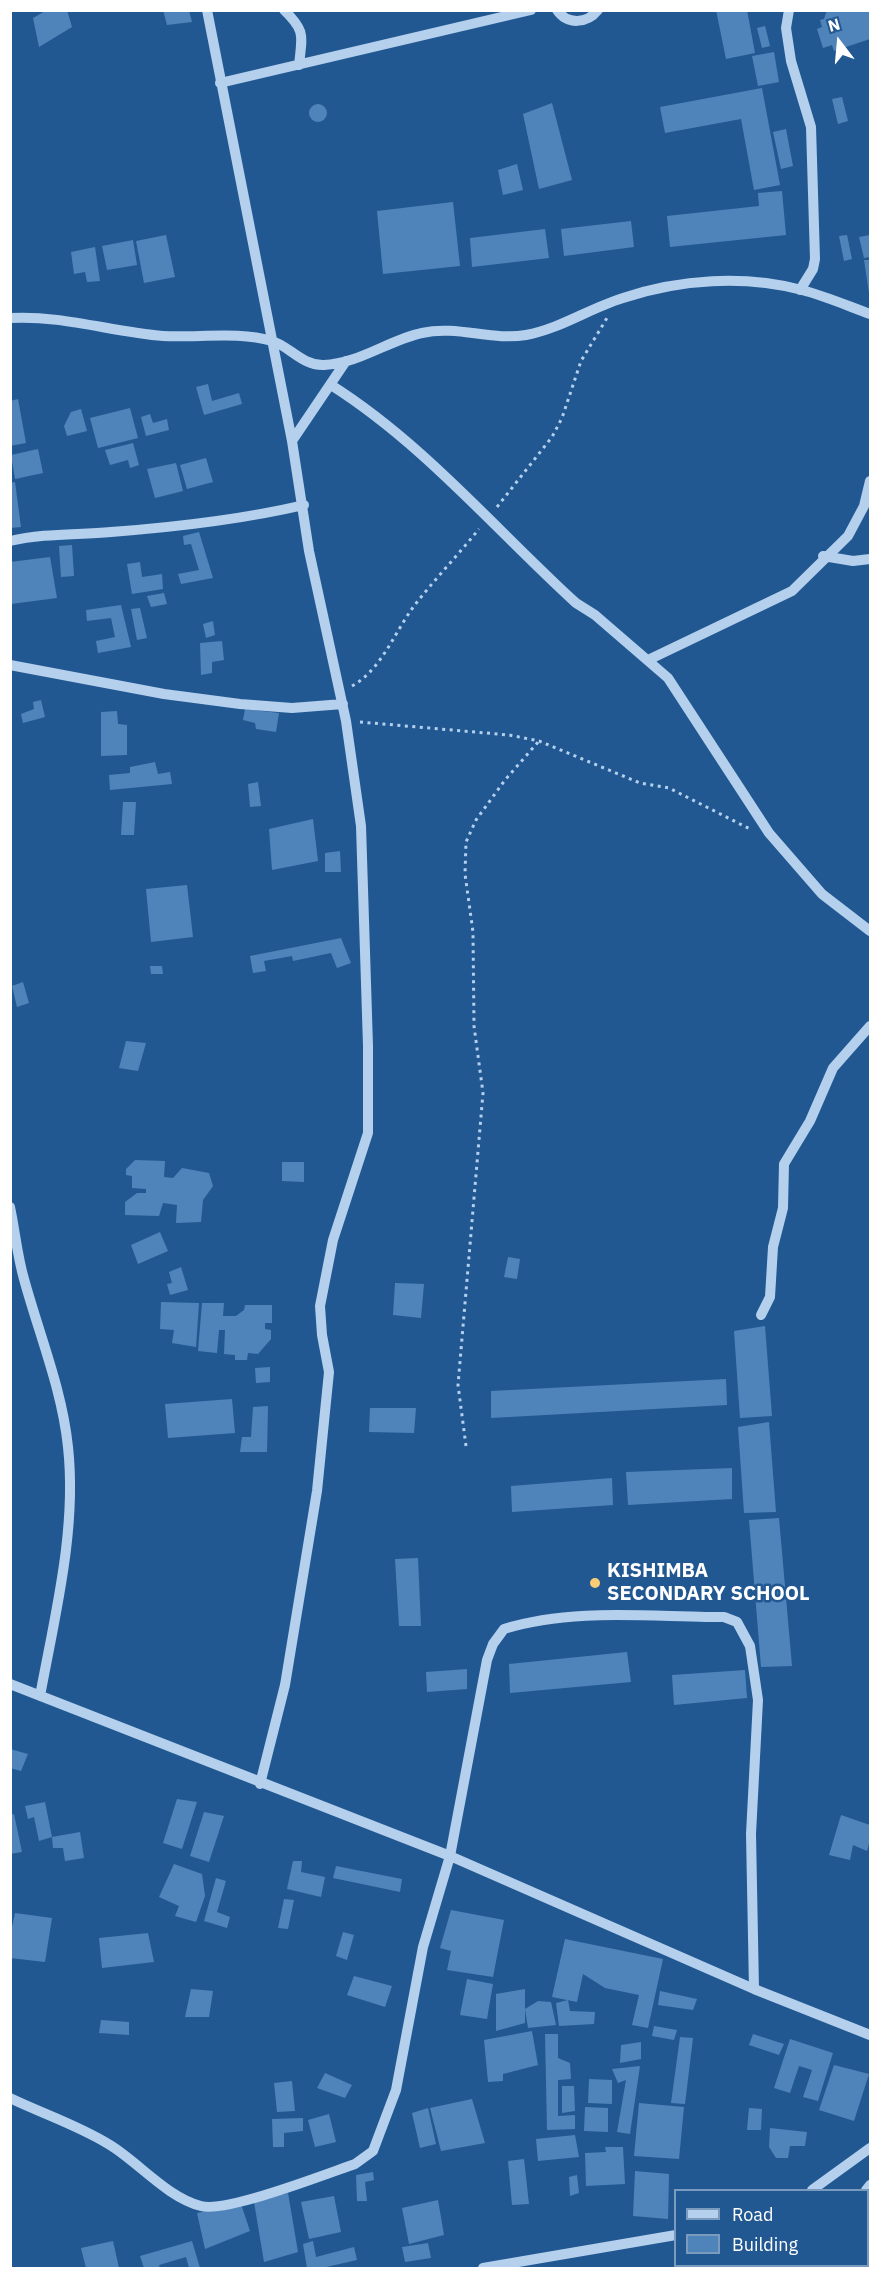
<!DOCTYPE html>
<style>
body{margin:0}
#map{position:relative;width:881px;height:2279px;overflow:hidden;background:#225892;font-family:"IBM Plex Sans",sans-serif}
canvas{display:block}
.frame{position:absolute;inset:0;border:12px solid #fff;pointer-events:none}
.legend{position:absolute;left:674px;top:2189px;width:195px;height:78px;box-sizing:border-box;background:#225892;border:2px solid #7a9bbe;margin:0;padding:8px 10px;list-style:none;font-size:18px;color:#fff}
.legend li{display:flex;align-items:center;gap:12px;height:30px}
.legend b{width:30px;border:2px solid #7a9bbe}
.north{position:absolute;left:809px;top:12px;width:60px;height:60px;-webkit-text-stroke:4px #225892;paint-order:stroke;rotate:344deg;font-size:16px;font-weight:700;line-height:24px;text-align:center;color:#fff}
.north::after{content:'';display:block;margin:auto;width:21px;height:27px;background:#fff;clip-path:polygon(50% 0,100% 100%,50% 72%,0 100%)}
</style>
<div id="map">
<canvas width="881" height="2279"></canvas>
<div class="frame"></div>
<ul class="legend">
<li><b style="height:8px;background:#b4d0ed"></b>Road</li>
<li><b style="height:16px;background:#4f84ba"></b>Building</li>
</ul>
<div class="north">N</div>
</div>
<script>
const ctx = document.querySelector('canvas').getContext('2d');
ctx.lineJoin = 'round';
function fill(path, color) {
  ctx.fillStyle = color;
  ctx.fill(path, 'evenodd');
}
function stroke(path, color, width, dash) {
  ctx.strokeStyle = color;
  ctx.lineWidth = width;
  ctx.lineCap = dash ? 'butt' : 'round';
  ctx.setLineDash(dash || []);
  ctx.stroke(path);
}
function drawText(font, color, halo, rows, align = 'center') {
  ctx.font = font + ' "IBM Plex Sans",sans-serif';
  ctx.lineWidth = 5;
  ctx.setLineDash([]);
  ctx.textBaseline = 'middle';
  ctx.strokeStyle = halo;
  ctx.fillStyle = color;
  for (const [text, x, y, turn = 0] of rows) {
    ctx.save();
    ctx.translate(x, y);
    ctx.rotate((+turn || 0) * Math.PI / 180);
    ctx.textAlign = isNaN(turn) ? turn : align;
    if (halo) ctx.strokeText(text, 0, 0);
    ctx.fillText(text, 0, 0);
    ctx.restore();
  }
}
fill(new Path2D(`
 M47 10H67L72 27 39 47 33 18Z
 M163 10H189L192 22 167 25Z
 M716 10H747L755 53 726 59Z
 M827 10H869L870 39 834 51 832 45 823 48 817 29 822 27 820 20 824 19Z
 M765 26 770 46 762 48 757 28Z
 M774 52 779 82 758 86 752 56Z
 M762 88 780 185 754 190 741 119 665 133 660 107Z
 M842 97 848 121 838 124 832 99Z
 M552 103 572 180 539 189 523 114Z
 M309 113a9 9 0 1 1 18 0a9 9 0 1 1-18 0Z
 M786 129 793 166 781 169 773 132Z
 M517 164 523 190 503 195 498 170Z
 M782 191 786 235 670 247 667 216 759 206 758 193Z
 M453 202 460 266 383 274 377 211Z
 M631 221 634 247 564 256 561 229Z
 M545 229 549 258 472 267 470 238Z
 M166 235 175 277 144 283 136 241Z
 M847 235 852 259 844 261 839 236Z
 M870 235V257L864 258 859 237Z
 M133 240 137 265 107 270 102 246Z
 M95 247 100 281 87 282 85 272 74 274 71 252Z
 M864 260H870V293H869Z
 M208 384 212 401 239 393 242 404 204 415 196 387Z
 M18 399 26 443 10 446V401Z
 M130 408 138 438 98 448 90 418Z
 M81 409 87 431 67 436 64 426 71 412Z
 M150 414 153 423 167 419 169 430 146 436 141 417Z
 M133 443 139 465 130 468 128 460 110 465 105 450Z
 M38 449 43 473 15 479 11 455Z
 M206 458 213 482 187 489 180 465Z
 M176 463 183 491 155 498 147 469Z
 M15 482 21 527 10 528V483Z
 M199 532 213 578 181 584 178 574 199 570 191 544 184 545 183 536Z
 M72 545 74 576 61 577 59 546Z
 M50 557 57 598 11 604 10 562Z
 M140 562 142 577 162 574 163 589 132 594 127 564Z
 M164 593 167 604 151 607 147 596Z
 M121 605 131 647 98 653 96 641 115 637 111 618 87 621 86 610Z
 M140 608 147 638 137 640 131 609Z
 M213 621 215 635 206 638 203 624Z
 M222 641 224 660 212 662V673L201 675 200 643Z
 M41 700 45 717 23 723 21 714 34 709 33 702Z
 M245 709 279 713 276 732 256 729 255 723 243 720Z
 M117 711 118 724 127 725V755L101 756V712Z
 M155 762 158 774 170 772 172 784 110 790 109 775 130 773V767Z
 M258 782 261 806 250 807 248 784Z
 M123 802H136L134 835H121Z
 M313 819 318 861 272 870 269 829Z
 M340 851 341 872H325V853Z
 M187 885 193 937 151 942 146 889Z
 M341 938 351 963 337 968 331 953 293 961 292 956 264 961 266 971 253 973 250 956Z
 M150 966H162L163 974H151Z
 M23 982 29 1003 17 1007 12 986Z
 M126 1041 146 1043 138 1071 119 1068Z
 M135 1160 165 1161 164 1177 173 1178 182 1168 209 1173 213 1186 203 1200 201 1222 176 1223 177 1205 163 1203 159 1216 125 1215V1202L137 1193H146V1189L132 1188V1176L126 1175V1169Z
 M282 1162H304V1182L282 1181Z
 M160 1232 168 1251 138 1264 131 1245Z
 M508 1257 520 1259 517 1279 504 1277Z
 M181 1267 188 1290 170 1295 167 1284 172 1283 169 1272Z
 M395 1283 424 1284 421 1318 393 1315Z
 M161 1302 199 1303 196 1347 172 1343 174 1330 160 1329Z
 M202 1303H224L223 1316H236L244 1310 245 1305H272V1323H265V1329L271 1330V1339L258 1354 248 1353 247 1360H235V1355L224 1354 225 1330H219L217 1353 198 1351Z
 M765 1326 772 1416 740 1418 734 1331Z
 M270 1367V1382L256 1383 255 1368Z
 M726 1379 727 1405 491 1418V1391Z
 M232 1399 235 1433 168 1438 165 1404Z
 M268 1406 267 1452H240L242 1437H251L253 1407Z
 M370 1408H416L414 1433 369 1432Z
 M769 1422 776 1512 744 1513 738 1427Z
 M732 1468V1499L628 1505 626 1472Z
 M612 1478 613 1505 512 1512 511 1486Z
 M779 1518 792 1666 761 1667 749 1520Z
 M418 1558 421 1626H399L395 1559Z
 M627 1652 631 1682 510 1693 509 1664Z
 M467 1669V1689L427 1692 426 1672Z
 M745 1670 747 1698 674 1705 672 1675Z
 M10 1749 28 1754 21 1771 10 1768Z
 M177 1799 197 1802 182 1849 163 1843Z
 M45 1802 52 1837 80 1832 84 1858 65 1861 63 1848H53L52 1837 39 1841 34 1817 28 1819 25 1806Z
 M204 1812 224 1816 209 1862 190 1856Z
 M14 1814 22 1852 10 1854V1815Z
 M841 1815 870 1825V1840L867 1851 853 1845 850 1860 829 1855Z
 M293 1861H302L301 1872 325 1877 321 1897 287 1889Z
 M174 1864 202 1874 205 1896 196 1922 175 1916 179 1906 159 1897Z
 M336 1866 402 1879 400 1892 333 1878Z
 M216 1878 226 1881 217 1912 230 1917 227 1928 204 1921Z
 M284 1899 294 1900 288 1929 278 1928Z
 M451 1910 504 1920 493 1977 447 1970 451 1951 440 1948Z
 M15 1913 52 1918 45 1962 10 1958V1936Z
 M343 1932 354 1935 347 1960 336 1956Z
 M148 1933 154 1962 102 1968 99 1938Z
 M565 1939 663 1959 648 2028 632 2025 639 1995 605 1988 583 1974 577 2002 552 1997Z
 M354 1976 392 1986 385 2007 347 1995Z
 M467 1979 493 1984 487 2019 460 2015Z
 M191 1989 213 1991 209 2017H185Z
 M525 1989V2009L538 2001 551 2002 556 2025 528 2028 525 2009V2023L496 2031V1994Z
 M660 1991 697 1999 693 2010 658 2005Z
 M568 2000 570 2011 595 2012 594 2024 559 2026 556 2003Z
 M101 2020 129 2022V2035L99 2033Z
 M654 2026 677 2030 674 2040 652 2036Z
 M532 2031 538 2065 503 2074V2081L488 2082 484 2040Z
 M545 2034H558V2058L570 2063 571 2079 558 2080V2116L575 2115V2129L547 2130Z
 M753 2034 784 2044 779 2055 749 2045Z
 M680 2037 693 2038 685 2104 671 2103Z
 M790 2039 833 2053 818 2101 803 2097 812 2070 799 2066 790 2093 774 2088Z
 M641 2042V2059L620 2063 621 2045Z
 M834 2065 869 2074 854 2121 819 2110Z
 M640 2066 630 2134 617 2132 626 2080 618 2083 612 2069Z
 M325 2073 352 2085 345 2098 317 2088Z
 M589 2079 612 2080V2104L588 2103Z
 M292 2081 295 2111 277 2112 274 2083Z
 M562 2086H574L575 2111 562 2113Z
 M472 2099 485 2143 441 2151 430 2108Z
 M639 2103 684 2107 679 2159 634 2156Z
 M585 2107 608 2108V2132L584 2131Z
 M428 2108 436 2144 420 2148 412 2113Z
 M749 2108 762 2109 761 2130H747Z
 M329 2114 336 2142 315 2147 308 2120Z
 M303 2118V2131L284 2133V2147H273L272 2119Z
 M770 2128 807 2132 805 2146H790L788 2158H776L769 2147Z
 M575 2135 579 2157 538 2161 536 2139Z
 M605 2147H623L625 2184 586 2186 585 2153 606 2152Z
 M524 2159 529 2204 512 2205 508 2161Z
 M635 2171 669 2174 668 2219 633 2216Z
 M373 2172 374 2180 365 2182 367 2201H357L356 2175Z
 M577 2175 579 2193 570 2196 569 2177Z
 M288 2193 298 2252 264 2262 254 2202Z
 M334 2196 341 2232 309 2239 301 2202Z
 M438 2200 444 2235 409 2244 402 2208Z
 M241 2204 250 2231 205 2249 197 2213Z
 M113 2241 119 2268H86L81 2248Z
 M192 2241 200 2268H189L186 2257 159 2265 160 2268H144L140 2256Z
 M313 2241 316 2257 354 2247 357 2260 322 2268H307L303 2244Z
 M428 2243 431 2258 405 2262 402 2247Z`), '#4f84ba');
stroke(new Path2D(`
 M497 507 552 437 562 418 581 361 607 318
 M352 686C382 669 394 633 414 606 434 580 458 555 479 529
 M360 722 509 735 539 741 640 783 669 788 750 829
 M466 1446 458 1385 483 1093 474 1026 473 932 465 874 466 842 476 820 505 780 539 741`), '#b4d0ed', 3, [3, 4.5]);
stroke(new Path2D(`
 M207 10 292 441 309 551 346 721 361 826 368 1046V1133L333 1240 320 1306 322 1335 329 1372 317 1491 285 1685 260 1784
 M284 10C306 31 302 36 299 65
 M557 10C567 25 587 24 598 10
 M789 10 786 28 791 61 811 127 815 259 813 269 800 290
 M220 83 531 10
 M10 318C62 315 112 332 163 336 197 338 239 331 272 341 288 345 302 366 324 365 358 364 389 340 422 333 457 325 492 341 526 335 560 329 590 308 623 298 680 279 744 275 802 290 825 296 848 306 870 314
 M331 385C424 444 495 529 576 603L595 615 668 678 769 833 822 894 870 931
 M292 441 346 361
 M10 541C44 533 77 535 111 532 177 527 240 520 304 505
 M823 556 853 561 870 559
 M648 660 792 591 848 536 864 506 870 481
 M10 665 164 694 240 704 292 708 343 704
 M10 1207C15 1230 17 1255 24 1279 39 1334 62 1389 68 1447 77 1529 55 1615 40 1696
 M761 1315 770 1297 773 1247 783 1208 784 1164 810 1121 833 1068 870 1026
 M10 1684 450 1856 754 1989 870 2035
 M10 2098C43 2114 78 2125 110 2145 138 2162 168 2198 201 2206 226 2213 326 2174 355 2164L373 2151 396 2090 423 1947 450 1856 487 1660 493 1644 504 1629C568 1609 640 1616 706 1617H724L737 1622 750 1646 758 1700 751 1834 754 1989
 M812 2190 870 2148
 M866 2190 870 2185
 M483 2268 676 2235
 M800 2268 803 2266`), '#b4d0ed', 10);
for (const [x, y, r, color] of [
 [595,1583,6,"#f9cd76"]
]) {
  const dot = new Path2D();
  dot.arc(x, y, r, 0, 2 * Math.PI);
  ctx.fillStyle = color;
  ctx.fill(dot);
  stroke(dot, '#225892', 2);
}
drawText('bold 20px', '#fff', '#225892', [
 ["KISHIMBA",607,1571],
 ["SECONDARY SCHOOL",607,1594]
], 'left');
</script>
